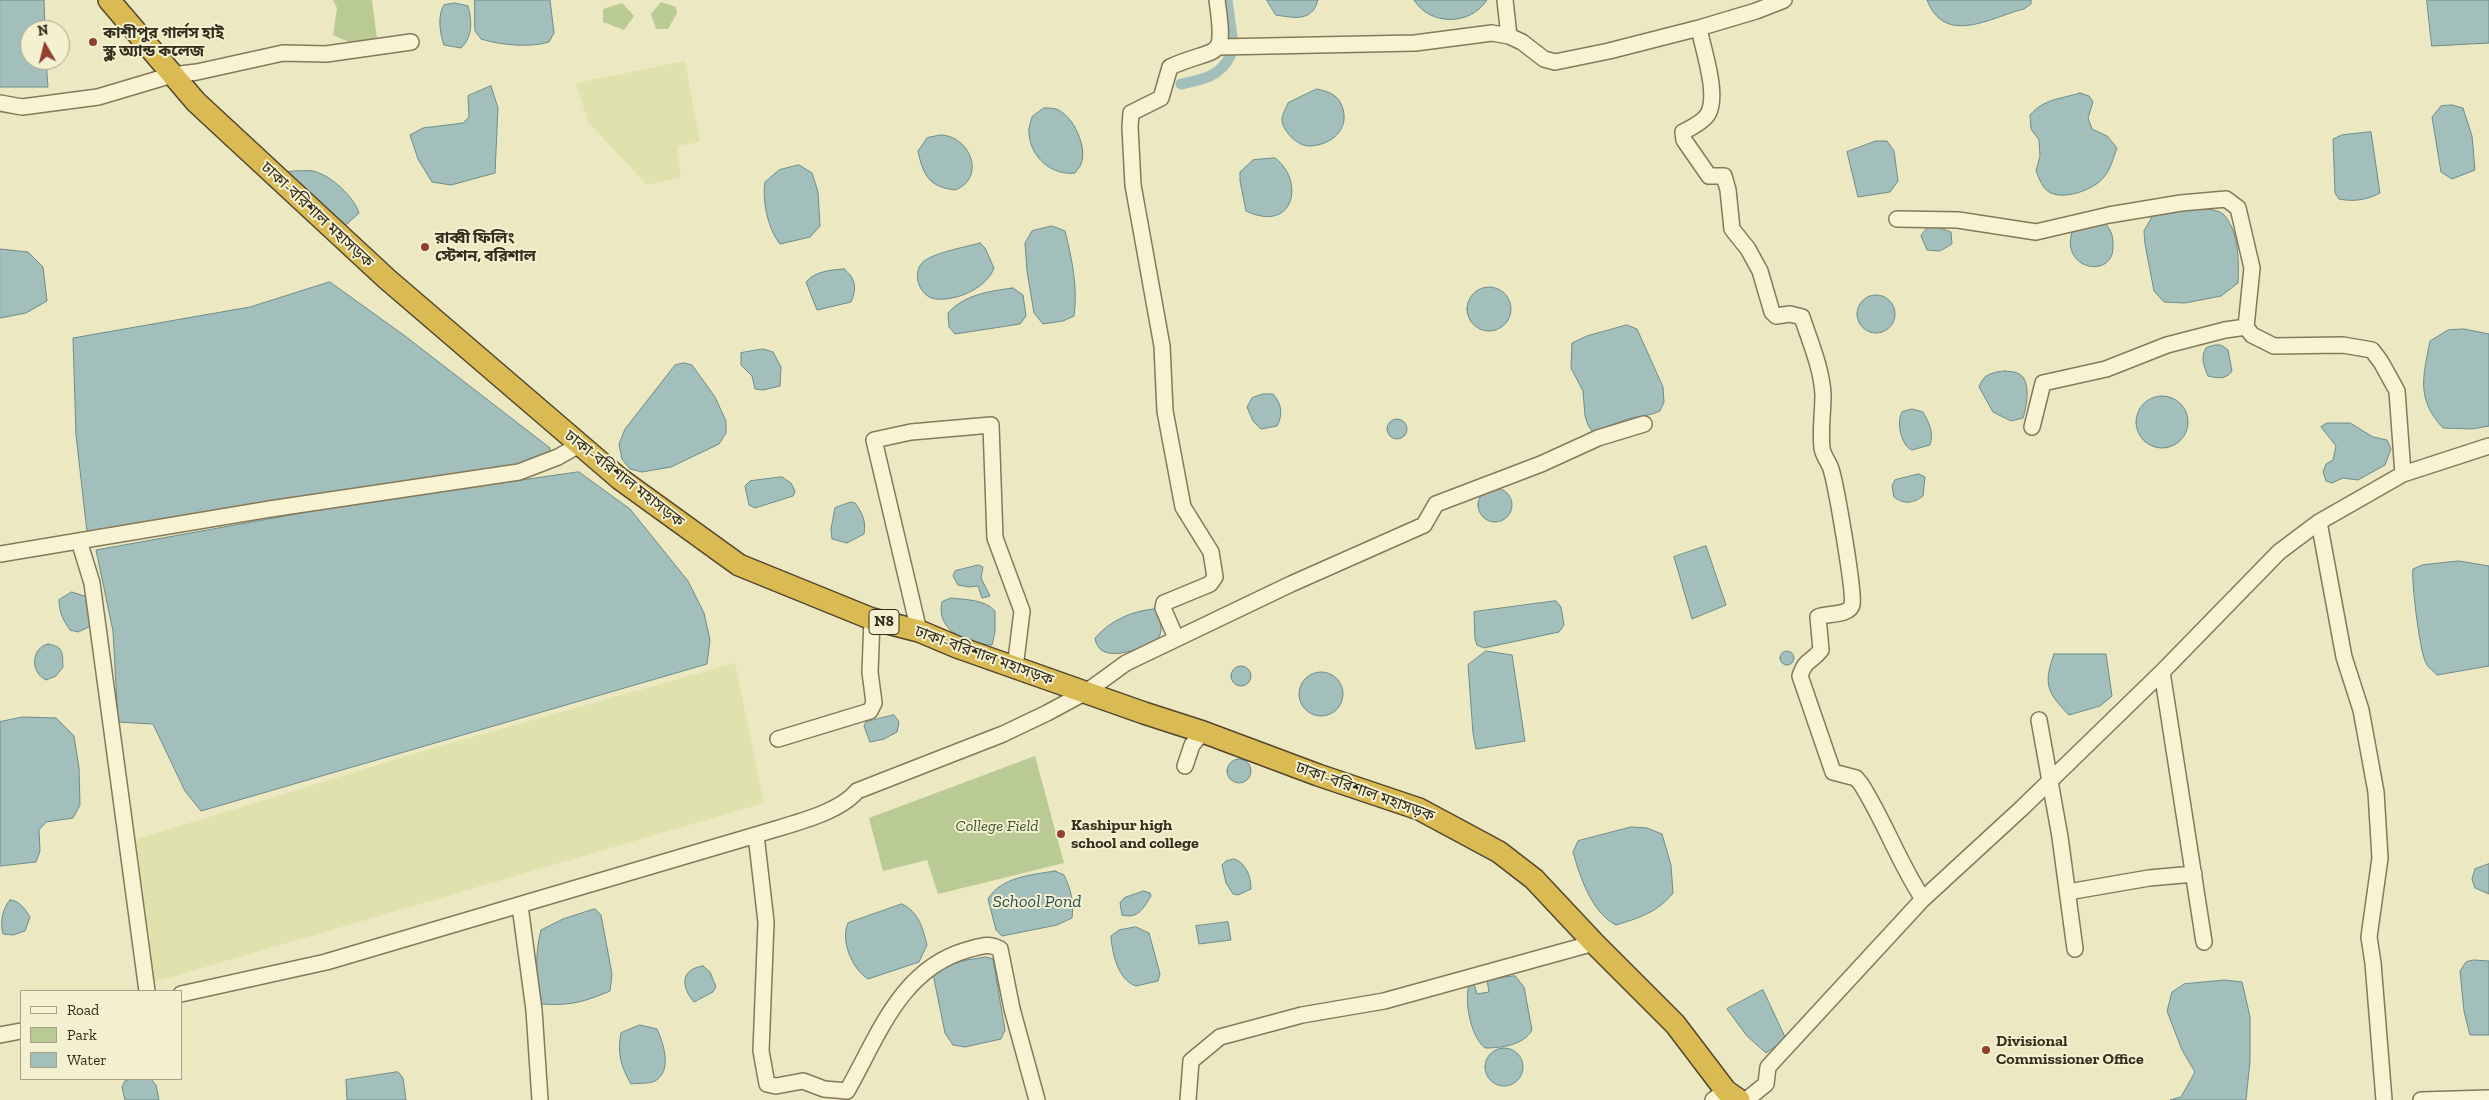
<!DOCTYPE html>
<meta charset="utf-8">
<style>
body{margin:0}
#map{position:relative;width:2489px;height:1100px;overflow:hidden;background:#ece8c1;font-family:"Zilla Slab",serif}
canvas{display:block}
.legend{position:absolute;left:20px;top:990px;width:162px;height:90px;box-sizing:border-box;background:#f4f1d0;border:1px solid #a8a388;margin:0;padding:6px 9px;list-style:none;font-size:15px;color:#352d1d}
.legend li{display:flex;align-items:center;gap:10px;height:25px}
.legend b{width:25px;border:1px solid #a8a388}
.north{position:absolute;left:20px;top:20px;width:50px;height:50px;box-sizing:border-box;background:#f4f1d0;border:1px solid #a8a388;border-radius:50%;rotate:352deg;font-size:14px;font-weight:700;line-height:20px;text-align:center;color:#352d1d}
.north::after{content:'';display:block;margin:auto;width:18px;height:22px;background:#923f2b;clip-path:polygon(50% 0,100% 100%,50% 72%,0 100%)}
</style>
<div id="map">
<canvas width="2489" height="1100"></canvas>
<ul class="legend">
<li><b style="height:6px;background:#f8f4d3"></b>Road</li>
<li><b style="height:14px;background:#b9ca95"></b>Park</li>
<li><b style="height:14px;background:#a3bfbc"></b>Water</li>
</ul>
<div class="north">N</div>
</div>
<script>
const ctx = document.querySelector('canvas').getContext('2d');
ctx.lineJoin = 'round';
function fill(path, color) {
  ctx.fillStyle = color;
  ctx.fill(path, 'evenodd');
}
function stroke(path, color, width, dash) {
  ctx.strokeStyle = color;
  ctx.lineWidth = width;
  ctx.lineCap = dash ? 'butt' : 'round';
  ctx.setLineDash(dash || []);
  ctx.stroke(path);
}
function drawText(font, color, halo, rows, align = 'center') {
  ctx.font = font + ' "Zilla Slab","Noto Sans Bengali",serif';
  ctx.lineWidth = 4;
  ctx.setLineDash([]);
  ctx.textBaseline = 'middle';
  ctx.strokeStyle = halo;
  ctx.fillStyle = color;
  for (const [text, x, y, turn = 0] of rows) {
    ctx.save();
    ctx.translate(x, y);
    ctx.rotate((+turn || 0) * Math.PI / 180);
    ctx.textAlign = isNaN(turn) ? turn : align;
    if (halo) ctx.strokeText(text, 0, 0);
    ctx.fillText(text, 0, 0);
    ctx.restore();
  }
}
fill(new Path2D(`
 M685 61 700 142 677 146 681 177 647 185 588 122 576 83Z
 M735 663 764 803 154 982 131 841 433 748Z`), '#e0e2ae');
fill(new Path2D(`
 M333 0H372L377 39 367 50 333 35 337 8Z
 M661 2 676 7 677 13 668 29H656L651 14Z
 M622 3 634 16 624 30 603 22V9Z
 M1035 756 1064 863 938 894 927 860 883 871 869 818Z`), '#b9ca95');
const water = new Path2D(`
 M0 0H44L45 30H30V60H46L48 87H0Z
 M475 0H550L554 33 549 42C530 48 500 45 481 39L475 31Z
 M1267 0H1318C1312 22 1295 18 1276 15Z
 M1414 0H1487C1470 26 1430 26 1414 0Z
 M1927 0H2031V4L2024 9C1991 17 1945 47 1927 0Z
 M2427 0H2489V43L2432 46Z
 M455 3 468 6C472 20 473 37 461 48L444 45C440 34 437 15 444 5Z
 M491 86 498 108 495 173 451 185 432 182 418 159 410 135 423 128 463 123 469 117 468 96Z
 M1317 89C1330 92 1339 95 1343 109 1349 130 1331 145 1310 146 1298 147 1281 130 1282 118 1283 113 1286 108 1288 103Z
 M2080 93 2089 96 2093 102 2088 118 2092 129 2107 136 2117 148C2113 158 2111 169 2104 177 2095 189 2066 200 2051 193 2043 190 2039 178 2036 171L2040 156 2039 140 2031 129 2030 115C2044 99 2060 99 2080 93Z
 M2452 105 2463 108 2472 136 2475 170 2452 179 2441 172 2432 117 2441 106Z
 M1044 108C1048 108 1053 108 1056 109 1073 115 1088 147 1081 164 1080 167 1077 170 1075 173 1052 176 1030 157 1029 133 1028 128 1031 122 1032 117Z
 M2371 132 2380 193C2367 200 2353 202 2339 199L2335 193 2333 139 2342 135Z
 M940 135C970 135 987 178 955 190 929 187 923 175 918 151L927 138Z
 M1876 141H1887L1894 151 1898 181 1890 192 1858 197 1847 152Z
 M1275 158C1305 180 1295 234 1246 211L1240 181V172L1253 160Z
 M799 165 812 173 818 192 820 226 810 237 780 244C768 229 762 201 765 182L779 170Z
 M293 171C300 171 307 170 313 171 331 175 354 197 359 213L347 224 335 228 287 172Z
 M2203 208C2211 210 2220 210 2225 216 2239 233 2239 263 2238 283L2221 296 2185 303 2164 302 2154 291 2145 244 2144 231 2153 215Z
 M2105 223C2111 230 2113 235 2113 244 2116 280 2060 271 2072 232L2077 228Z
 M1052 226 1065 231C1072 259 1078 288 1074 316L1063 321 1043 324 1034 313 1027 271 1025 243 1032 231Z
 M1928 227H1937L1951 232 1952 244 1940 251 1927 250 1921 236Z
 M980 243 985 248 994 268C987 288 957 301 936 299 921 298 911 275 922 263 931 253 966 247 980 243Z
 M0 249 28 252 43 267 47 301 26 313 0 318Z
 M844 269C856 278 857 289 851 302L817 310 806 282C816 271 830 270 844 269Z
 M330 282 405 336 550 448 549 457 530 463 87 532 76 435 73 338 250 307Z
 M1467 309a22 22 0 1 1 44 0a22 22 0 1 1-44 0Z
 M1013 288 1023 295 1026 316 1020 324 955 334 949 327 948 313C964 295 989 291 1013 288Z
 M1857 314a19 19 0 1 1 38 0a19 19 0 1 1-38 0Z
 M1627 325 1637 329 1663 387 1664 402 1660 411C1649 416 1639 416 1628 419 1615 423 1605 428 1592 431L1588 425 1585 416 1583 391 1571 368 1572 343 1587 336Z
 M2464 329 2489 334V426L2472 429 2443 428C2416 399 2423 377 2430 341L2448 330Z
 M2215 345H2221L2228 350 2232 371C2226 380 2217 378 2208 376 2204 366 2200 358 2206 348Z
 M763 349 773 352 781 367 780 386 763 390 755 389 752 376 741 365V353Z
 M684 363 692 365 715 397 726 421V433L719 444 671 467 642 472 630 469 622 459 619 444 625 429 675 365Z
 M2005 371C2009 372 2013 371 2017 373 2032 378 2027 406 2023 418L2011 421 1993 412 1979 387C1983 374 1993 372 2005 371Z
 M1263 394H1273C1282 404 1283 415 1277 426L1261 429 1253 421 1247 407 1252 398Z
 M2136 422a26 26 0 1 1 52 0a26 26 0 1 1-52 0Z
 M1912 409 1923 412C1929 422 1934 433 1930 445L1912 450C1901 446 1896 421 1902 412Z
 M1387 429a10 10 0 1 1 20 0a10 10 0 1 1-20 0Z
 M2327 423H2350L2373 437 2387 440 2391 449 2385 465 2358 480 2343 478 2332 483 2326 481 2323 472 2326 464 2333 460 2336 446 2321 427Z
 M579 472 630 509 688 581 704 613 710 640 707 664 201 811 185 791 153 724 118 722 113 631 96 550 335 507Z
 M1919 474 1925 477 1923 496C1914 503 1904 505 1894 497L1892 486 1895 480Z
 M782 477 791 483 795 491 793 496 755 508 749 505 745 486 750 481Z
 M1478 505a17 17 0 1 1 34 0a17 17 0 1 1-34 0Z
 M851 502 855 503C863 514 866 521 864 534L847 543 832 539 831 529 835 508Z
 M1706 546 1726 605 1692 619 1674 557Z
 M2459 561 2489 566V666L2437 675C2434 671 2428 668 2426 663 2420 653 2411 581 2413 569L2422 565Z
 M979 565 983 567 981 578 990 596 982 598 978 586 969 587 958 585 953 576 955 571Z
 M72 592 87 597 91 626 78 632 70 630C63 620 59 612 59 600Z
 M951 598C966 600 984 599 995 611V632L992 645C968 644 935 631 942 602Z
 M1556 601 1561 607 1564 625 1559 632 1484 648 1477 645 1475 639 1474 612Z
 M1154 609 1159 612C1161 622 1164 635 1155 642 1138 649 1099 666 1095 638 1110 621 1131 611 1154 609Z
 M48 644C65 647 62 653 63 667L56 676 46 680C30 672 31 648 48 644Z
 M1780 658a7 7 0 1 1 14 0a7 7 0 1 1-14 0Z
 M1486 651 1512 655 1525 741 1476 749 1473 733 1468 665Z
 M2054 654H2106L2112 696 2100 706 2069 715C2047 692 2043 685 2054 654Z
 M1231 676a10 10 0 1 1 20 0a10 10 0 1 1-20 0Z
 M1299 694a22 22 0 1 1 44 0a22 22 0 1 1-44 0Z
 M894 715 899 722 897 732 884 739 870 742 864 726 866 722Z
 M23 717 56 718 74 736 79 768 80 805 73 818 46 822 39 830 40 851 36 862 0 866V722Z
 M1227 771a12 12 0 1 1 24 0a12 12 0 1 1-24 0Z
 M1631 827 1647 828 1662 834 1671 865 1673 893C1658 912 1639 918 1616 925 1592 913 1580 877 1573 852L1578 841Z
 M1235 859C1246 864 1251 876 1251 889L1238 895 1233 894 1226 883 1222 865 1226 861Z
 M2489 864V894L2475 888 2472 879 2475 869Z
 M1055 871 1064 875C1071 890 1074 902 1072 918L1057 925 1002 936 996 930 988 899C1001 877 1031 875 1055 871Z
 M1144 891 1150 893 1151 896C1143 909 1138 919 1122 915L1120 903 1124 898Z
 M10 900C19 900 26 910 30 917L25 931 13 935 3 934C0 923 2 909 10 900Z
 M902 904C919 912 923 929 927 945L919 962 868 979C852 969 840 940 848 923Z
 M595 909 601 915 612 974 610 991C584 1002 570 1006 542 1004 535 980 535 954 541 930L563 919Z
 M1228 922 1231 940 1199 944 1196 926Z
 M1136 927 1149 933 1160 974 1158 981 1136 986C1118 980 1112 953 1111 936L1119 930Z
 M986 957 993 959 1005 1030 1001 1039 965 1047 953 1045 945 1033 933 974 945 964Z
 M2474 960 2489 961V1035H2470L2464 1011 2460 971 2466 962Z
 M703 966 710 972 716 987 713 992 694 1002C681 987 680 969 703 966Z
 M1515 976 1524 987 1532 1030C1524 1045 1501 1048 1485 1048 1471 1037 1464 1002 1469 985L1474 984 1477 994 1489 992 1487 980Z
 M2225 980 2242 982 2250 1017V1061L2246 1100H2170L2181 1097 2195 1072 2182 1050 2167 1011 2172 992 2184 984Z
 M1763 990 1786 1039 1766 1053 1747 1036 1727 1009Z
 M640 1025 657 1029C663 1042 673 1071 655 1081 649 1084 638 1083 631 1084 621 1067 617 1053 621 1033Z
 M1485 1067a19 19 0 1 1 38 0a19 19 0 1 1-38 0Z
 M398 1072 403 1078 406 1100H347L346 1080Z
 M132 1079H151L156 1085 159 1100H125L122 1087 125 1081Z`);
fill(water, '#a3bfbc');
stroke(water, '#6b8c8b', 1);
stroke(new Path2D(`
 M1227 0 1232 37
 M1181 84C1201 80 1220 77 1230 56`), '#a3bfbc', 11);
const minor = new Path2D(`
 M1505 0 1509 36
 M1699 28C1703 50 1719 94 1708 114 1704 121 1691 128 1683 132L1684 140 1709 176H1724L1728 190 1732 229 1748 249 1760 271 1772 312 1776 316 1790 314 1802 317C1810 342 1822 369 1823 395 1823 413 1820 430 1822 448 1823 456 1829 462 1831 469 1836 485 1855 593 1852 605 1849 616 1826 613 1818 617L1821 650C1811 663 1806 658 1800 676L1833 772 1856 778 1861 784C1885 822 1899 863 1923 899
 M1219 47 1415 43 1492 33 1509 36 1522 42 1544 59 1555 62 1609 51 1699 28 1756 11 1784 0
 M0 103 22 107 98 97 172 75 197 72 283 53 326 54 411 42
 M1897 219 1958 220 2036 232 2109 215 2181 203 2226 199 2238 208 2252 268 2246 327
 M2032 427 2043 383 2106 369 2167 345 2225 330 2246 327 2252 335 2274 346 2343 345 2372 350 2381 362 2397 391 2403 474
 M2319 522 2344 657 2361 710 2376 792 2380 858 2369 937 2373 963 2384 1100
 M79 541 92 583 147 991
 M0 554 270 509 519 472 558 457 579 445
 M919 631 874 440 911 432 991 425 995 538 1022 611 1015 668
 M1176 638 1163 608 1164 603 1210 584 1215 577 1211 552 1183 507 1165 411 1162 346 1133 185 1130 127 1131 113 1161 98 1170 67C1219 45 1226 64 1217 0
 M2162 672 2204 942
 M2039 720 2060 837 2075 949
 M778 739 870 711 874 703 870 672 872 619
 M1185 766 1192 745 1203 732
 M756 835 766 922 761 1051 767 1084 776 1086 803 1081 824 1089 847 1091C878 1037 900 969 967 950 979 947 988 942 1000 949L1012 1009 1037 1100
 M2068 892 2149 878 2194 874
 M520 906 534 1010 540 1100
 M181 994 326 962 756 835C786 825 837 815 857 791L1003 734 1047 713 1086 692 1126 663 1291 584 1424 525 1436 504 1541 464 1598 438 1644 424
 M0 1035 21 1031
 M1188 1100 1191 1061 1220 1037 1302 1015 1384 1001 1594 943
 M1713 1100 1726 1091
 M1746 1100 1766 1084 1768 1067 1923 899 2022 808 2162 672 2279 552 2319 522 2403 474 2489 446
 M2421 1100 2489 1098`);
const highway = new Path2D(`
 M109 0 196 102 387 279 620 479 739 565 872 619 919 631 957 647 1144 713 1203 732 1318 775 1419 809 1460 831 1499 852 1534 879 1594 943 1675 1024 1726 1091 1739 1100`);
stroke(minor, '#857959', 18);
stroke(highway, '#53462d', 24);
stroke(minor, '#f8f4d3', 15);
stroke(highway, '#daba53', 21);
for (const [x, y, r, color] of [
 [93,42,5,"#923f2b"],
 [425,247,5,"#923f2b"],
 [1061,834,5,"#923f2b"],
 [1986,1050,5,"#923f2b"]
]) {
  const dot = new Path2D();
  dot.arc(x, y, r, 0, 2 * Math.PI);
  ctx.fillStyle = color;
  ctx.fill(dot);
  stroke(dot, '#f4f1d0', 2);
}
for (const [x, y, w] of [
 [884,622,30]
]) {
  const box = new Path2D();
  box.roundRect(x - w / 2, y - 12.5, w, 25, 4);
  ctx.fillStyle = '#f4f1d0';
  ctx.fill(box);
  stroke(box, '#352d1d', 1);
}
drawText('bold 15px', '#352d1d', null, [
 ["N8",884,622]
]);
drawText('bold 16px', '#352d1d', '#f4f1d0', [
 ["কাশীপুর গার্লস হাই",103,33],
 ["স্কুল অ্যান্ড কলেজ",103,51],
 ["রাব্বী ফিলিং",435,238],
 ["স্টেশন, বরিশাল",435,256],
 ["Kashipur high",1071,825],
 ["school and college",1071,843],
 ["Divisional",1996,1041],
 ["Commissioner Office",1996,1059]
], 'left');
drawText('16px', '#352d1d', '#f4f1d0', [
 ["ঢাকা-বরিশাল মহাসড়ক",317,215,43],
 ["ঢাকা-বরিশাল মহাসড়ক",624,479,38],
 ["ঢাকা-বরিশাল মহাসড়ক",984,656,20],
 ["ঢাকা-বরিশাল মহাসড়ক",1365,792,20]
]);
drawText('italic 16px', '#3d5124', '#f4f1d0', [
 ["College Field",997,826]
]);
drawText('italic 18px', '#2c4f55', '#f4f1d0', [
 ["School Pond",1037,902]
]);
</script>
